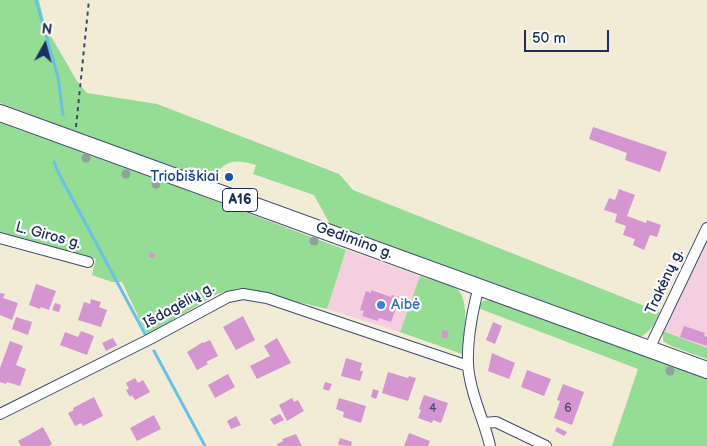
<!DOCTYPE html>
<meta charset="utf-8">
<style>
body{margin:0}
#map{position:relative;width:707px;height:446px;overflow:hidden;background:#f2ebd5;font-family:"Balsamiq Sans",sans-serif}
canvas{display:block}
.north{position:absolute;left:20px;top:20px;width:50px;height:50px;-webkit-text-stroke:4px #fff;paint-order:stroke;rotate:7deg;font-size:14px;font-weight:700;line-height:20px;text-align:center;color:#1b2f5e}
.north::after{content:'';display:block;margin:auto;width:18px;height:22px;background:#1b2f5e;clip-path:polygon(50% 0,100% 100%,50% 72%,0 100%)}
.scale{position:absolute;left:524px;top:30px;width:85px;height:22px;box-sizing:border-box;border:2px solid #1b2f5e;border-top:0;padding-left:6px;font-size:15px;line-height:18px;white-space:nowrap;color:#1b2f5e;-webkit-text-stroke:4px #fff;paint-order:stroke}
</style>
<div id="map">
<canvas width="707" height="446"></canvas>
<div class="north">N</div>
<div class="scale">50 m</div>
</div>
<script>
const ctx = document.querySelector('canvas').getContext('2d');
ctx.lineJoin = 'round';
function fill(path, color) {
  ctx.fillStyle = color;
  ctx.fill(path, 'evenodd');
}
function stroke(path, color, width, dash) {
  ctx.strokeStyle = color;
  ctx.lineWidth = width;
  ctx.lineCap = dash ? 'butt' : 'round';
  ctx.setLineDash(dash || []);
  ctx.stroke(path);
}
function drawText(font, color, halo, rows, align = 'center') {
  ctx.font = font + ' "Balsamiq Sans",sans-serif';
  ctx.lineWidth = 4.5;
  ctx.setLineDash([]);
  ctx.textBaseline = 'middle';
  ctx.strokeStyle = halo;
  ctx.fillStyle = color;
  for (const [text, x, y, turn = 0] of rows) {
    ctx.save();
    ctx.translate(x, y);
    ctx.rotate((+turn || 0) * Math.PI / 180);
    ctx.textAlign = isNaN(turn) ? turn : align;
    if (halo) ctx.strokeText(text, 0, 0);
    ctx.fillText(text, 0, 0);
    ctx.restore();
  }
}
fill(new Path2D(`
 M707 244V348L663 331Z
 M346 250 420 276 400 332 327 309Z`), '#f3cfe0');
fill(new Path2D(`
 M0 0H39L45 26 77 81 87 93 157 104 339 174 353 190 660 312C655 323 652 331 640 337L331 226 314 195 253 174 256 165C234 158 221 160 212 183L0 103Z
 M0 120 346 250 327 309 240 288 217 294 147 335 122 282H112L92 275 96 259 0 232Z
 M420 276C429 279 450 284 457 289 471 301 463 337 462 354L400 332Z
 M493 299 707 377V446H612L638 369 478 308 483 301Z
 M663 331 707 348V359L671 346 663 341Z`), '#95dc95');
stroke(new Path2D(`
 M36 0 58 77 63 115
 M54 162 59 174 145 334
 M154 351 205 446`), '#6ac1e7', 3);
fill(new Path2D(`
 M593 127 667 152 660 172 625 160 627 153 589 139Z
 M619 189 635 195 627 216 646 223 647 220 661 225 657 237 650 235 644 250 633 245 635 239 623 235 626 226 615 222 617 214 604 210 609 198 615 200Z
 M150 252 155 254 154 258 149 257Z
 M36 284 56 291 49 310 41 307 40 309 29 305Z
 M371 290 391 297 392 295 399 297 398 301 401 302 399 309 396 308 391 322 379 318 378 321 362 316 364 311 360 310 366 291 371 293Z
 M0 293 5 294 3 298 18 303 12 320 0 315Z
 M91 299 101 302 99 307 107 310 101 327 78 320 84 302 90 304Z
 M55 303 61 305 59 312 52 310Z
 M243 316 255 340 236 350 223 327Z
 M16 317 32 322 28 335 12 329Z
 M493 322 502 326 495 344 486 340Z
 M684 326 705 333 704 336 707 337V346L680 337Z
 M442 330 448 331V338H442Z
 M81 331 94 336 87 355 60 345 65 332 78 337Z
 M113 338 117 345 106 351 102 343Z
 M277 338 291 363 257 379 250 366 270 356 264 346Z
 M210 340 218 356 206 362 208 364 197 370 187 352 203 342V343Z
 M10 341 23 346 16 365 26 369 20 386 7 382 6 384 0 382V368Z
 M492 353 515 363 509 379 488 371Z
 M346 358 362 363 360 371H363L360 381 341 376Z
 M527 370 551 379 544 396 521 387Z
 M388 372 408 378 409 376 416 378 408 401 382 393Z
 M228 374 235 387 215 398 208 385Z
 M135 378 138 383 143 380 150 392 135 400 132 395 130 397 126 390 129 389 126 383Z
 M325 382 332 384 329 391 323 389Z
 M563 384 584 392 572 425 554 418 560 401 557 400Z
 M373 389 379 391 376 399 371 397Z
 M424 395 448 403 441 423 433 420 432 423 418 418 421 410 419 409Z
 M94 397 103 416 83 426 81 423 75 426 68 413 74 410 73 408Z
 M292 398 294 402 298 400 304 411 287 421 279 405Z
 M339 398 366 406 361 423 343 417 344 412 336 409Z
 M280 414 284 420 274 425 270 419Z
 M154 415 161 429 137 441 130 428Z
 M236 416 241 425 231 429 227 421Z
 M43 427 52 444 49 446H21L18 441Z
 M557 427 567 432 564 436 555 431Z
 M409 433 430 441 428 446H404Z
 M296 434 302 446H278L277 444 283 441 282 439Z
 M340 438 352 442 351 446 338 445Z`), '#d495d1');
const minor = new Path2D(`
 M0 238 88 262
 M479 287C472 311 464 354 470 379 474 402 485 423 490 446
 M649 349 707 228
 M0 414 150 339 228 297 243 294 267 298 468 366
 M484 423 496 422 546 446`);
const trunk = new Path2D(`
 M0 113 707 370`);
stroke(minor, '#3b4b70', 12);
stroke(trunk, '#3b4b70', 18);
stroke(new Path2D(`
 M76 127 89 0`), '#3b4b70', 2, [4, 4]);
stroke(minor, '#fff', 10);
stroke(trunk, '#fff', 16);
ctx.fillStyle = '#90a09c';
for (const [x, y] of [
 [86,158],
 [126,174],
 [156,184],
 [314,241],
 [670,371]
]) {
  ctx.beginPath();
  ctx.arc(x, y, 4.5, 0, 2 * Math.PI);
  ctx.fill();
}
for (const [x, y, r, color] of [
 [229,177,5,"#1a4fb4"],
 [381,305,5,"#3f7fe0"]
]) {
  const dot = new Path2D();
  dot.arc(x, y, r, 0, 2 * Math.PI);
  ctx.fillStyle = color;
  ctx.fill(dot);
  stroke(dot, '#fff', 2);
}
drawText('12px', '#49487b', null, [
 ["4",433,409],
 ["6",568,409]
]);
for (const [x, y, w] of [
 [240,200,35]
]) {
  const box = new Path2D();
  box.roundRect(x - w / 2, y - 11.5, w, 23, 4);
  ctx.fillStyle = '#fff';
  ctx.fill(box);
  stroke(box, '#1b2f5e', 1);
}
drawText('bold 14px', '#1b2f5e', null, [
 ["A16",240,200]
]);
drawText('15px', '#164399', '#fff', [
 ["Triobiškiai",219,177]
], 'right');
drawText('15px', '#1b2f5e', '#fff', [
 ["L. Giros g.",48,236,15],
 ["Gedimino g.",354,241,20],
 ["Trakėnų g.",665,282,-65],
 ["Išdagėlių g.",179,306,-29]
]);
drawText('15px', '#366cbe', '#fff', [
 ["Aibė",391,305]
], 'left');
</script>
